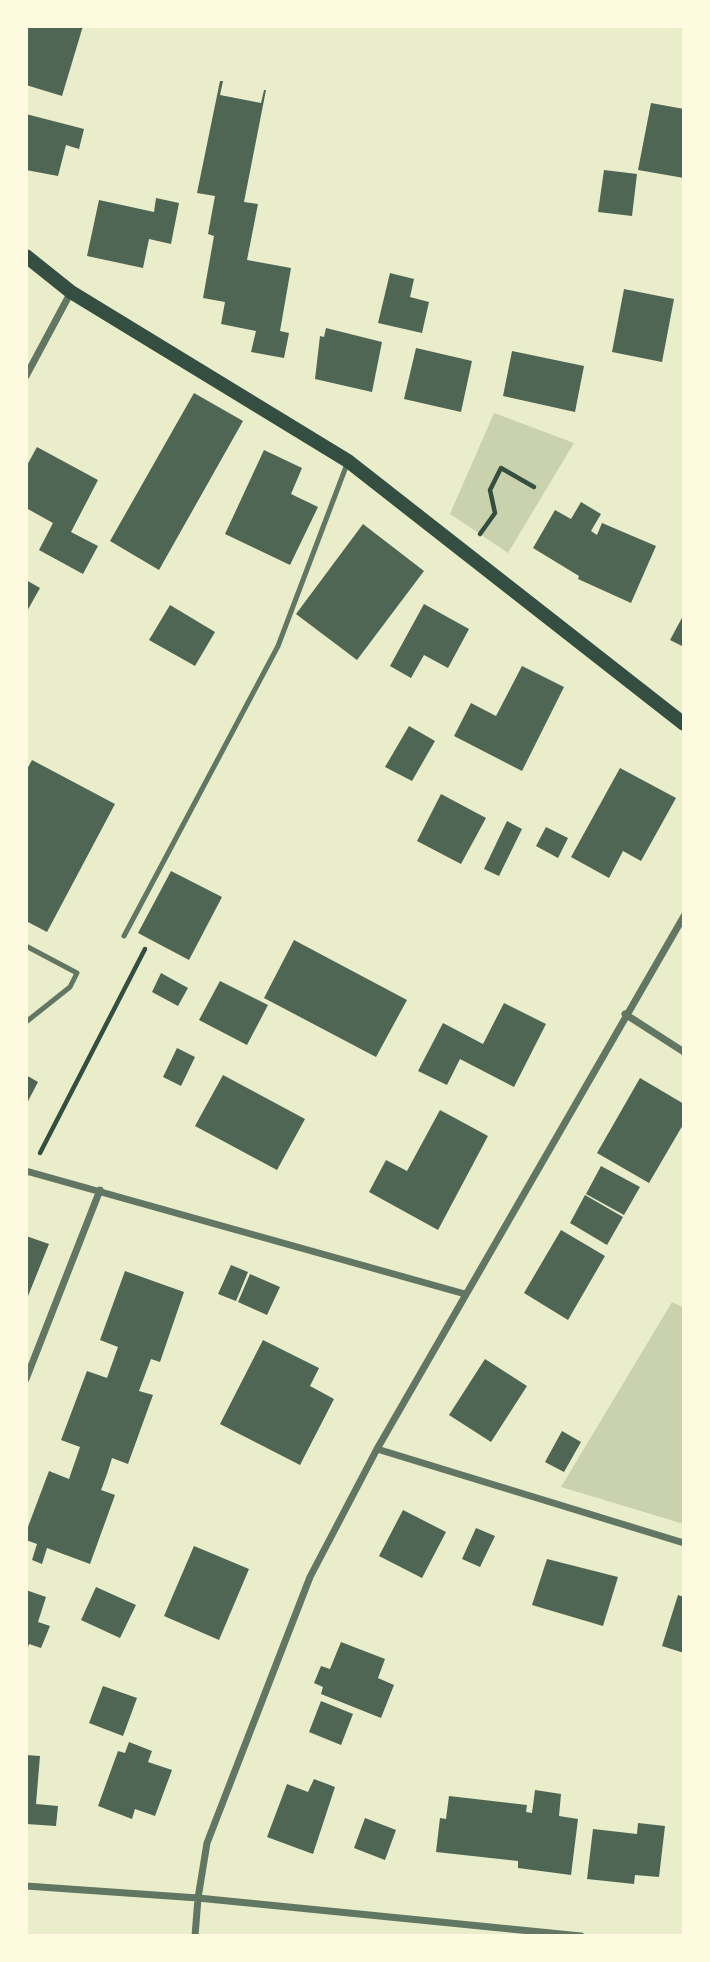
<!DOCTYPE html>
<style>
body{margin:0}
#map{position:relative;width:710px;height:1962px;overflow:hidden;background:#e9edc9;font-family:"DM Sans",sans-serif}
canvas{display:block}
.frame{position:absolute;inset:0;border:28px solid #fefae0;pointer-events:none}
</style>
<div id="map">
<canvas width="710" height="1962"></canvas>
<div class="frame"></div>
</div>
<script>
const ctx = document.querySelector('canvas').getContext('2d');
ctx.lineJoin = 'round';
function fill(path, color) {
  ctx.fillStyle = color;
  ctx.fill(path, 'evenodd');
}
function stroke(path, color, width, dash) {
  ctx.strokeStyle = color;
  ctx.lineWidth = width;
  ctx.lineCap = dash ? 'butt' : 'round';
  ctx.setLineDash(dash || []);
  ctx.stroke(path);
}
fill(new Path2D(`
 M494 413 574 443 508 553 450 514Z
 M672 1302 684 1308V1524L561 1487Z`), '#cad2ad');
fill(new Path2D(`
 M26 26H83L62 96 26 85Z
 M220 81H223L220 95 261 103 264 90H266L244 202 258 204 247 260 291 268 280 331 289 333 284 358 251 352 256 331 221 324 225 302 203 298 214 236 208 234 215 196 197 193Z
 M651 103 684 109V178L638 170Z
 M26 114 84 129 79 149 66 145 58 176 26 170Z
 M604 170 637 174 632 216 598 212Z
 M156 198 179 203 171 244 149 239 143 268 87 256 99 200 154 212Z
 M390 273 414 279 410 297 429 302 422 333 378 323Z
 M624 289 674 299 662 362 612 352Z
 M326 328 382 342 372 392 315 379 320 336 324 337Z
 M416 348 472 361 461 412 404 399Z
 M512 351 584 366 575 412 503 396Z
 M194 393 243 421 159 570 110 541Z
 M37 447 98 480 71 532 98 546 83 574 39 550 53 523 26 508V467Z
 M264 450 302 468 291 494 318 507 290 565 225 534Z
 M581 502 601 514 591 531 597 535 602 523 656 546 631 603 578 579 579 576 533 548 555 510 571 519Z
 M363 524 424 571 357 660 296 614Z
 M26 580 40 588 26 613Z
 M424 604 469 629 448 668 424 655 411 678 390 666Z
 M170 605 215 632 195 666 149 640Z
 M684 614V647L670 640Z
 M522 666 564 687 522 771 454 736 471 703 496 716Z
 M409 726 435 741 412 781 385 767Z
 M32 760 115 804 47 932 26 921V771Z
 M620 768 676 798 641 861 623 851 609 878 571 857Z
 M441 794 486 818 461 864 417 841Z
 M507 821 522 829 499 876 484 869Z
 M546 827 568 838 558 858 536 846Z
 M171 871 222 897 189 960 138 933Z
 M294 940 407 1000 376 1057 264 998Z
 M161 973 188 988 178 1006 152 992Z
 M220 981 268 1005 247 1045 199 1020Z
 M504 1003 546 1024 514 1087 460 1059 447 1085 418 1071 443 1023 483 1044Z
 M177 1048 195 1057 181 1086 163 1077Z
 M26 1075 38 1082 26 1105Z
 M223 1075 305 1119 277 1170 195 1126Z
 M640 1078 684 1104V1123L649 1183 597 1153Z
 M440 1110 488 1136 438 1230 369 1192 386 1160 407 1171Z
 M601 1166 640 1187 624 1215 586 1194Z
 M585 1195 623 1217 607 1245 570 1223Z
 M561 1230 605 1256 568 1320 524 1293Z
 M26 1236 49 1244 26 1301Z
 M231 1265 248 1272 236 1301 218 1294Z
 M125 1271 184 1292 160 1362 151 1359 139 1391 153 1395 128 1464 112 1458 107 1474 101 1490 115 1495 90 1564 47 1548 42 1564 32 1560 37 1544 26 1540V1532L49 1471 69 1479 80 1447 61 1440 87 1371 107 1378 118 1347 100 1340Z
 M250 1274 280 1287 267 1315 238 1302Z
 M263 1340 319 1368 310 1386 334 1399 300 1465 220 1424Z
 M485 1359 527 1386 491 1442 449 1415Z
 M562 1431 581 1442 564 1472 545 1462Z
 M403 1510 446 1532 422 1578 379 1556Z
 M476 1528 495 1536 480 1567 462 1559Z
 M194 1546 249 1569 219 1640 164 1616Z
 M547 1559 618 1577 603 1626 532 1605Z
 M96 1587 136 1605 120 1638 81 1620Z
 M26 1590 46 1597 38 1622 50 1626 41 1648 29 1644 27 1651Z
 M678 1595 684 1597V1653L662 1646Z
 M341 1642 385 1659 378 1678 394 1685 381 1718 321 1694 323 1687 314 1683 321 1666 330 1669Z
 M103 1686 137 1698 123 1736 89 1723Z
 M321 1701 353 1714 341 1745 309 1732Z
 M129 1742 152 1751 148 1762 172 1770 155 1816 135 1809 132 1819 98 1806 118 1751 125 1753Z
 M26 1755 40 1756 36 1804 58 1806 56 1826 26 1824Z
 M314 1779 335 1787 313 1854 267 1837 287 1784 308 1792Z
 M535 1790 561 1794 559 1816 578 1819 571 1875 518 1868V1861L436 1852 440 1818 446 1819 449 1796 527 1805 526 1812 532 1813Z
 M365 1818 396 1830 385 1860 354 1848Z
 M638 1823 665 1826 659 1877 635 1875 634 1884 587 1879 593 1829 637 1834Z`), '#4f6655');
stroke(new Path2D(`
 M480 534 495 513 490 490 501 468 534 487
 M40 1153 145 949`), '#344e41', 4.5);
stroke(new Path2D(`
 M124 936 278 646 347 464
 M26 946 77 973 70 987 26 1022`), '#617663', 5);
stroke(new Path2D(`
 M26 376 71 292
 M625 1014 684 1052
 M26 1171 465 1294
 M26 1379 100 1190
 M377 1449 684 1543
 M26 1886 198 1898 581 1936
 M195 1936 198 1898 207 1843 310 1577 377 1449 684 916`), '#617663', 7);
stroke(new Path2D(`
 M26 256 71 292 348 461 684 724`), '#344e41', 14);
</script>
